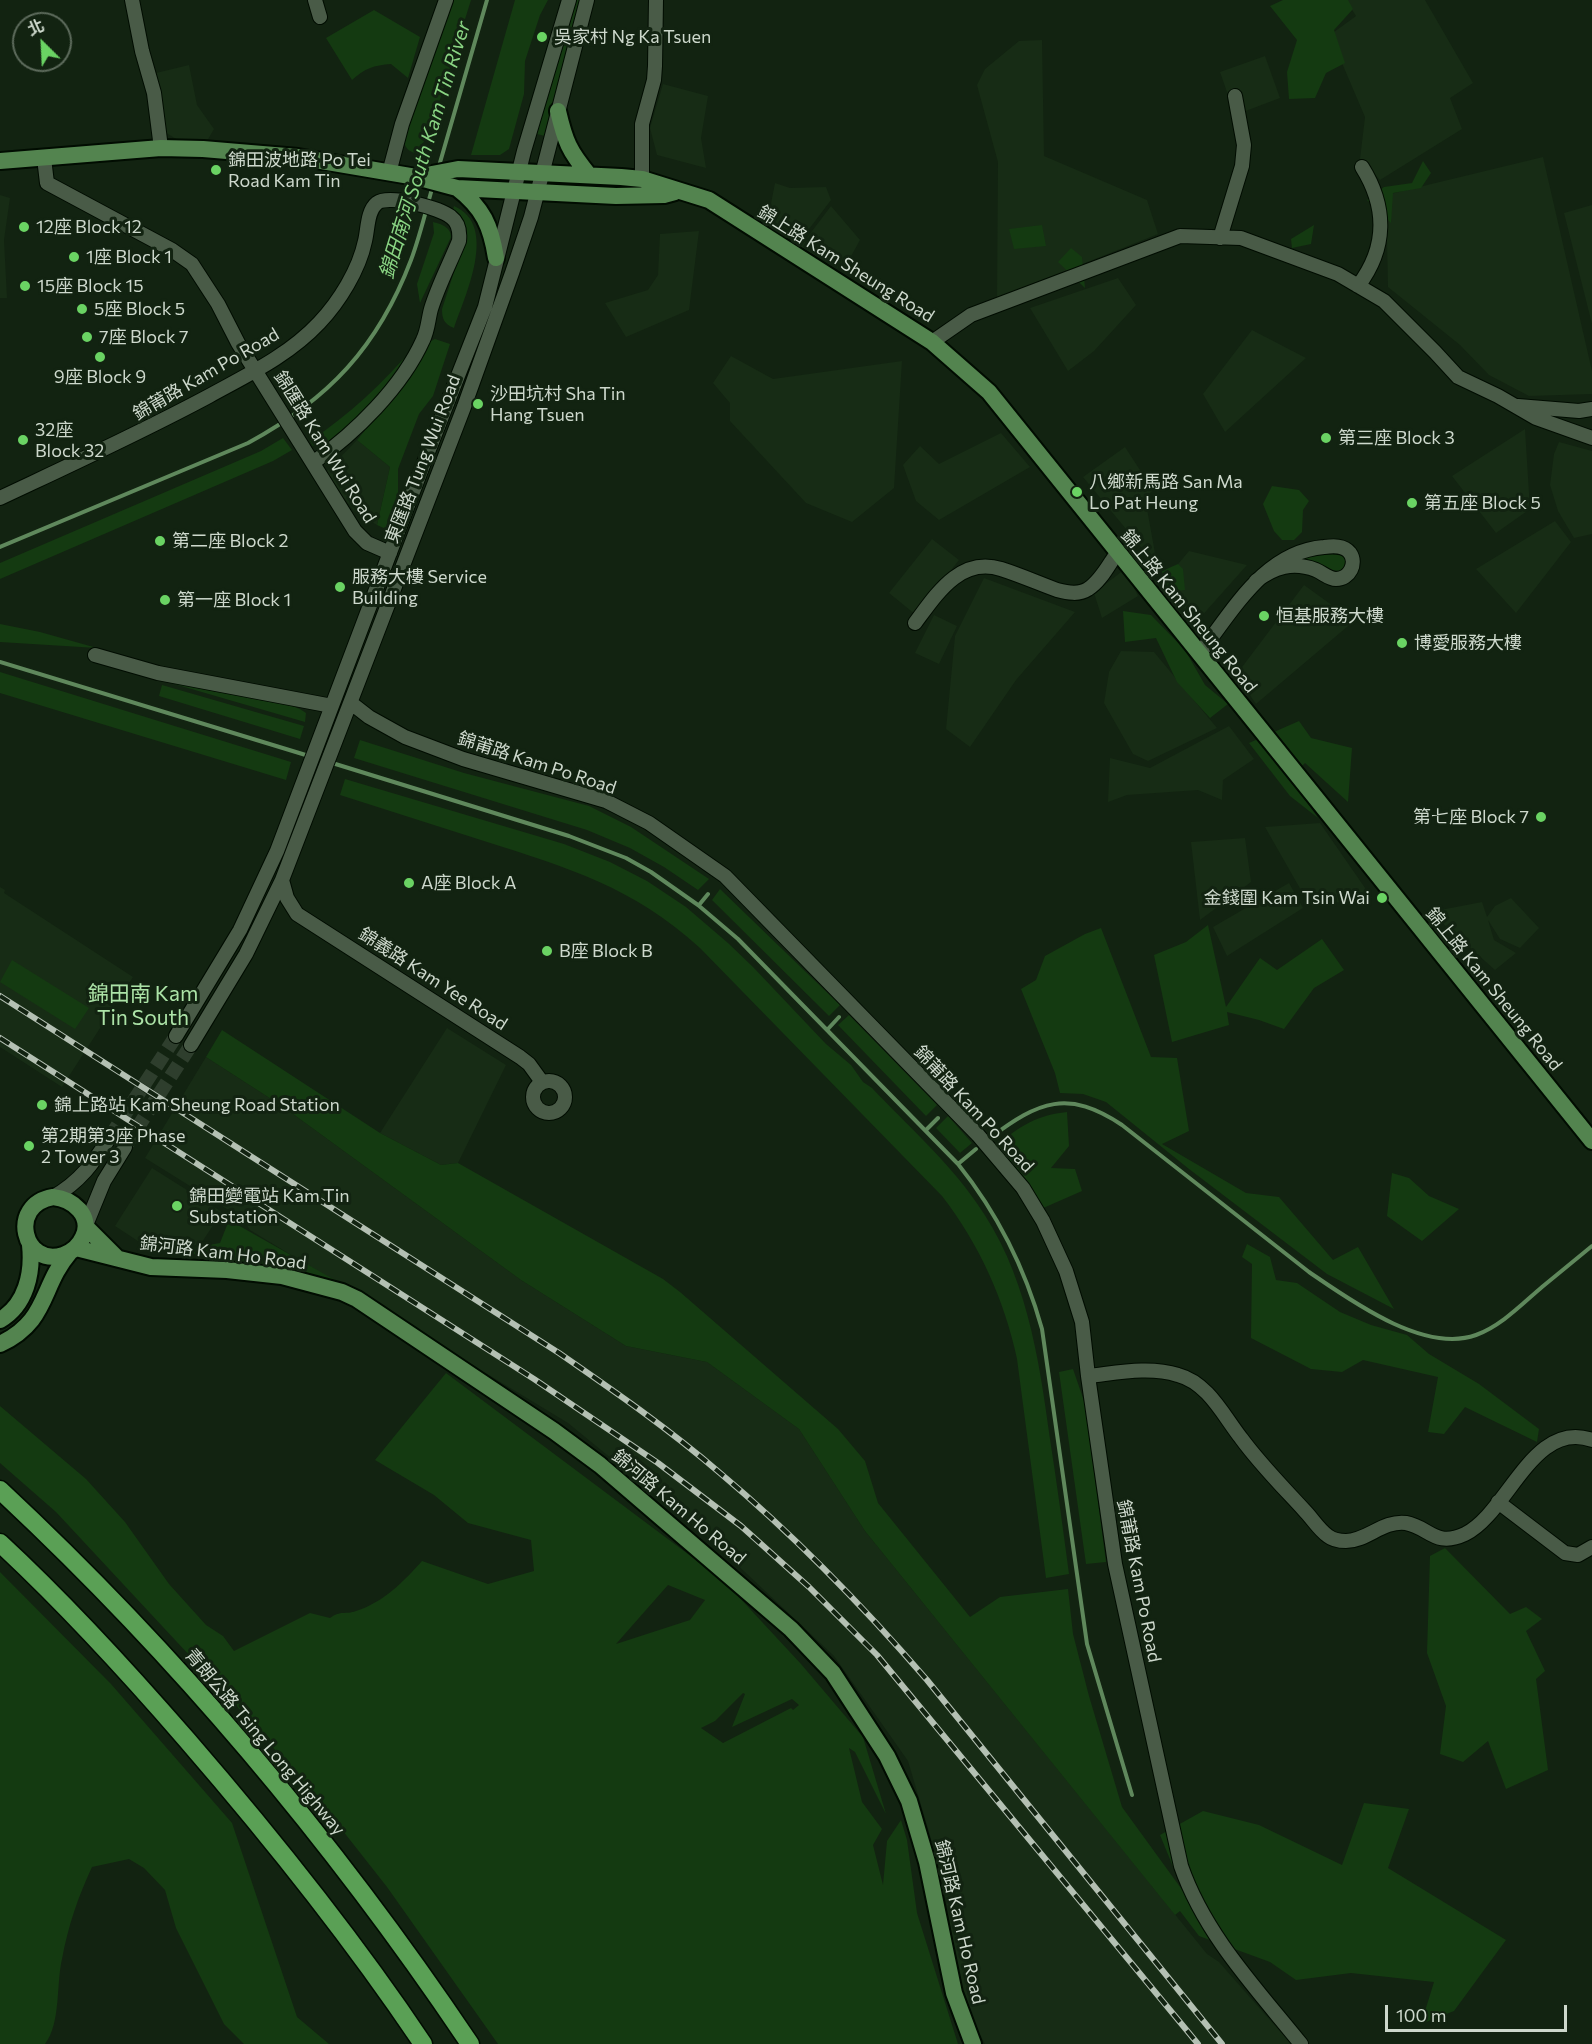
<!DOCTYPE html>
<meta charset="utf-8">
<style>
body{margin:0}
#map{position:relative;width:1592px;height:2044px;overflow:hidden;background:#122311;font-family:Commissioner,"Noto Sans TC",sans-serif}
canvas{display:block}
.north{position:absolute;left:12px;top:12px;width:60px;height:60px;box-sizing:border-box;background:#122311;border:2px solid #5d6b5c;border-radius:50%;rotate:336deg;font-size:16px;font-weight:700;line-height:24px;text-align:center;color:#cdd8cc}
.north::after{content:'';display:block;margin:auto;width:21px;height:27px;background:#6ad363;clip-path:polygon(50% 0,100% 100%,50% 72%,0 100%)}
.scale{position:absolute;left:1385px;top:2005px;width:182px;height:27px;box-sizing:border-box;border:3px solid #cdd8cc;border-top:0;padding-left:8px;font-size:18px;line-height:21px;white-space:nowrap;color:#cdd8cc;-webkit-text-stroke:4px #122311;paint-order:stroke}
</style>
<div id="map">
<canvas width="1592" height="2044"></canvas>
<div class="north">北</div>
<div class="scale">100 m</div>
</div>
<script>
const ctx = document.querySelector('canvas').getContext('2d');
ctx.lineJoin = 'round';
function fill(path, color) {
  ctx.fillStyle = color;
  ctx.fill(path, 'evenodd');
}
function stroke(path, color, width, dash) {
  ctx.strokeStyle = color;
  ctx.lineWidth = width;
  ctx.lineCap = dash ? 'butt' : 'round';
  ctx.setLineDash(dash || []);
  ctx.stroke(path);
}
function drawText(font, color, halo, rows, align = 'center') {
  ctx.font = font + ' Commissioner,"Noto Sans TC",sans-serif';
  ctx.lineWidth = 6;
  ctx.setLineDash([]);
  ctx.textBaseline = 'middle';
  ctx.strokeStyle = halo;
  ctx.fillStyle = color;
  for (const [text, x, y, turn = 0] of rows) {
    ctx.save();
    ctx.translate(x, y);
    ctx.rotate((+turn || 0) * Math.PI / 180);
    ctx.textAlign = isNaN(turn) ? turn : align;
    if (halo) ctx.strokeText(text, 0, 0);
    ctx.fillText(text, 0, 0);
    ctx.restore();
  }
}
fill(new Path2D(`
 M1346 0H1425L1473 83 1450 98 1462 129 1380 180 1360 159 1365 117 1330 35 1356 16Z
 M1042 40 1044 156 1147 200 1158 234 997 298 998 162 977 85 985 69 1019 41Z
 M1265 56 1280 98 1235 115 1220 72Z
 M189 65 197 105 214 129 207 141 176 139 165 132 156 73Z
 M663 84 708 96 701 138 706 168 657 155 650 128Z
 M1543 157 1592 371V394L1529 396 1489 375 1460 345 1388 287 1386 195Z
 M775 183 790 188 826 187 831 200 800 241 767 224Z
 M0 195 10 198 4 240 7 298H0Z
 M1592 205V324L1564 213Z
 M831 206 860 240 843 271 800 247Z
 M699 231 689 310 626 337 605 303 648 290 658 275 660 234Z
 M1118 278 1136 305 1094 351 1068 371 1030 308Z
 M1252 330 1306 358 1225 432 1203 394Z
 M731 356 773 379 902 361 894 488 852 522 806 503 730 421V403L713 383Z
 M1525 429 1530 509 1496 533 1452 476Z
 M1001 433 1030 467 939 520 916 501 903 465 920 446 939 464Z
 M357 440 390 467 377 525 354 511 325 473Z
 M1559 442 1592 451V534L1574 538 1558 511 1550 485 1554 454Z
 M1125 447 1153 490 1145 498 1155 553 1150 558 1083 477Z
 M1555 521 1571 542 1516 613 1476 569Z
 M932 539 959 560 916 615 889 593Z
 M1189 551 1247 565 1191 628 1158 588Z
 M1125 569 1138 596 1102 618 1094 593Z
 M984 578 1075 612 1016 680 970 747 946 729 955 636Z
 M1304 585 1354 621 1256 704 1236 675Z
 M934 615 957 626 939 664 915 653Z
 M1121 651 1154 652 1217 728 1148 761 1133 754 1104 703 1109 672Z
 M1229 726 1254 759 1223 780 1222 800 1198 790 1127 795 1108 802 1110 758 1150 768Z
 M1320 823 1372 898 1310 906 1265 827Z
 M1245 838 1251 882 1200 920 1191 842Z
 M1289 883 1303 908 1227 956 1213 927Z
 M0 887 5 890 4 893 133 977 62 1087 0 1047Z
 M1511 898 1539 928 1520 948 1500 939 1488 920 1494 940 1516 953 1495 970 1430 912 1482 902 1487 917 1495 906Z
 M447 1028 506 1065 458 1163 441 1165 380 1133Z
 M206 1057 282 1106 521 1280 626 1346 707 1362 799 1429 865 1531 1207 1954 1219 1962 1291 2044H985L974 2024 960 1984 942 1876 908 1761 834 1656 711 1540 568 1423 250 1230 243 1219 145 1158Z
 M152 1168 222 1212 200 1245 147 1247 115 1226Z`), '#172c15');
fill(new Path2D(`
 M450 0H471L433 122 426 139 415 153C408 151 406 148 403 141Z
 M515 0H548L540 15 525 61 524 94 509 149 500 155H471Z
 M577 0H581L545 136 537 134 549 87Z
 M1283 0H1348L1353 9 1334 30 1345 63 1326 73 1315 98 1289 99 1287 72 1297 40 1270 6Z
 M374 10 420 37 408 78 391 64C374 65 364 69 352 80L326 38Z
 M1423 161 1431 173 1421 188 1393 193 1391 223 1367 200 1384 187 1412 183Z
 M454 206C499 225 465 296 454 328 444 324 442 319 442 309L466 235 452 213Z
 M433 222C441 224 451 227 451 237L420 303 417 284 434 233Z
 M1042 225 1046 246 1014 249 1009 229Z
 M1314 225 1311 244 1292 248 1291 239Z
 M1071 248 1082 257 1085 288 1058 262Z
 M435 339 450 344 433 396 419 414 398 469V498L386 529 377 525 390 467 357 440 410 376 429 342Z
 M414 347 415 349 375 402 326 444 320 447 313 446 310 441C350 414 383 383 414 347Z
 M283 438 292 450 273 461 0 579V563L261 451Z
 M1272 486 1299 490 1309 501 1303 510 1302 532 1294 540H1282L1274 531 1263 504Z
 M1338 553C1347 557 1348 566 1340 571 1328 571 1315 561 1300 559L1319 554Z
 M1178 564 1183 569 1185 590 1164 592 1162 571Z
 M1123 611 1151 615 1185 650 1205 685 1228 704 1210 718 1177 682 1156 638 1125 642Z
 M0 624 40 632 97 648 0 642Z
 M0 672 291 762 286 780 0 693Z
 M164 681C189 686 292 699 306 713L305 722Z
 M162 685 304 726 300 739 159 696Z
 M1299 721 1311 738 1352 748 1348 802 1305 763 1290 778 1318 818 1290 796 1249 743Z
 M360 740 464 773 589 806 631 827 709 879 698 890 664 867 630 848 587 830 354 758Z
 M345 779 564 844 610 862 647 881 686 907 728 943 753 967 826 1044 851 1065 863 1082 872 1088C907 1125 947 1160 976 1202 1026 1271 1039 1357 1050 1439 1057 1484 1063 1529 1069 1574L1046 1578 1017 1359C1004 1299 979 1244 942 1196L700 948C633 887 569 868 484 841 436 826 388 810 340 795Z
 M720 889 840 1005 829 1016 712 900Z
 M1208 925 1226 1007 1260 958 1277 970 1322 939 1344 970 1314 988 1284 1029 1259 1020 1227 1012 1229 1025 1172 1042 1154 955 1186 942Z
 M1101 928 1151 1057 1177 1058 1189 1131 1162 1144 1246 1193 1279 1197 1333 1260 1358 1247 1394 1309 1327 1274 1189 1169 1106 1102 1083 1094 1060 1093 1055 1073 1021 989 1036 980 1045 956 1085 934Z
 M12 960 89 1008 75 1029 0 982Z
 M849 1015 937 1105 926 1116 838 1025Z
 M222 1030 380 1133 441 1165 458 1163 663 1279 680 1292 838 1429 865 1461 878 1503 970 1617 1000 1597 1068 1589 1073 1634 1089 1696 1122 1807 1183 1891 1160 1835 1203 1811 1259 1825 1342 1865 1364 1803 1409 1809 1388 1868 1506 1940 1454 2011 1421 2024 1434 1982 1351 1973 1296 1980 1270 1962 1199 1936 1180 1911 1175 1915 865 1531 799 1429 707 1362 626 1346 521 1280 282 1106 206 1057Z
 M1067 1112 1069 1146 1051 1168 1075 1169 1082 1191 1041 1209 1028 1186 997 1145C1020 1126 1037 1115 1067 1112Z
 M948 1116 972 1143 960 1153 936 1128Z
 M1392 1173 1409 1178 1429 1196 1459 1209 1422 1241 1387 1216Z
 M229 1220 349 1288 289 1269 176 1251 220 1243Z
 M1247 1244 1270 1257 1276 1280 1297 1283 1340 1312 1371 1325 1407 1335 1429 1354 1479 1384 1539 1429 1537 1442 1465 1407 1444 1434 1428 1432 1438 1377 1363 1360 1342 1372 1311 1369 1251 1338 1252 1264 1242 1257Z
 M1073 1369 1085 1404 1106 1562 1086 1564 1059 1372Z
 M446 1373 724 1581 801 1664 863 1737 886 1814 855 1752 849 1748 862 1802 882 1829 873 1845 883 1885 887 1841 901 1820 907 1840 917 1913 958 2044H498L387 1887 317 1798 243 1713 56 1512 0 1463V1406L86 1479 125 1522 169 1584 206 1625 223 1636 234 1651 310 1613 330 1618C341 1610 345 1615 356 1611 384 1602 403 1582 422 1561L488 1584 534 1571 531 1540 468 1523 434 1495 375 1460ZM668 1585 705 1600 690 1620 616 1644ZM743 1693 745 1694 732 1727 792 1699 799 1705 793 1710 791 1708 723 1743 701 1728 715 1721Z
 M1445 1548 1510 1614 1526 1607 1542 1619 1526 1631 1545 1671 1536 1679 1548 1770 1506 1789 1488 1741 1463 1762 1440 1754 1446 1706 1427 1653 1430 1556Z
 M0 1572 111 1684 232 1823 297 2017 329 2044H244L224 2024 176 1928 165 1890 144 1868 129 1859 92 1867C78 1897 68 1926 62 1959 56 1985 61 2023 45 2044H0Z`), '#143a11');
stroke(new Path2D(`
 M439 166 487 0
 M0 547 248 443C329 399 378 347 411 260 420 236 426 210 433 185
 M0 662 309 756
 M316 758 569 836 626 858 651 872 698 905 738 939 958 1164C998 1214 1025 1268 1042 1329L1087 1644 1132 1795
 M699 905 708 894
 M827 1030 839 1017
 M926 1130 938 1118
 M990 1138C1039 1101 1068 1089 1122 1125L1309 1272C1350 1300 1424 1354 1476 1335 1501 1326 1522 1304 1542 1287 1559 1273 1575 1260 1592 1246
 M958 1164 976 1149`), '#5f885c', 4);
stroke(new Path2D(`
 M110 1137 176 1036
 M125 1147 191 1045`), '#2e3e2d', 14, [14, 7]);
const minor = new Path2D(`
 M132 0 142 51 154 93 161 148
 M315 0 320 17
 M44 158 47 183 172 250 192 264 218 304 238 343 355 531 367 543 390 553
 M389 173 402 124 446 0
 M642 179V124L654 80 655 66 656 0
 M1220 238 1242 166 1244 145 1235 96
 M1358 286C1387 248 1387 207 1362 167
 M932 342 971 315 1180 236 1241 238 1338 274 1384 301 1435 352 1458 377 1498 396 1536 418 1592 438
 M1518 406 1579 411 1592 409
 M0 498C70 465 140 433 209 396 247 375 288 356 319 323 339 302 359 270 365 241 368 229 367 211 377 203 389 194 440 208 451 217 459 223 460 232 459 241 450 263 438 286 431 309 428 320 428 330 423 340 402 387 355 433 314 462
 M915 623C936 595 960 556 1001 569 1020 575 1038 583 1057 590 1068 593 1079 595 1088 589 1101 581 1109 564 1117 553
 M1199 654C1233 611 1264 552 1324 547 1333 546 1344 545 1350 553 1357 563 1350 579 1336 579 1329 579 1323 573 1316 570 1293 561 1274 567 1256 581
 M95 655 158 673 332 706
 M351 703 369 717 405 737 463 759 606 801 649 823 725 876 978 1135 1023 1188 1043 1221 1066 1271 1082 1322 1088 1376 1115 1564 1181 1866C1205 1935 1256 1988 1301 2044
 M282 880 287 898 297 914 520 1057 529 1064 542 1082
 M176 1036 240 930 277 851 428 452 485 307 524 151 569 0
 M191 1045 246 954 282 880 464 407 512 273 531 217 587 0
 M533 1097a16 16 0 1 1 32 0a16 16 0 1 1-32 0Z
 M53 1197C80 1182 94 1162 110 1137
 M86 1225 104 1181 125 1147
 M1088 1376C1117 1373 1149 1366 1178 1375 1208 1383 1223 1415 1241 1438 1260 1464 1282 1486 1304 1510 1312 1518 1319 1530 1328 1536 1333 1540 1340 1541 1346 1541 1367 1541 1383 1520 1406 1523 1429 1527 1435 1548 1465 1534 1508 1513 1533 1419 1592 1440
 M1498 1502 1565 1553 1578 1555 1592 1547`);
const major = new Path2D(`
 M558 111C565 141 569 151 589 175
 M0 161 161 148 203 149 298 157 416 177 457 188 616 196 664 195 675 192
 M416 177 458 169 621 177 642 179 709 200 932 342 989 392 1592 1141
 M457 188C483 208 491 226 496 258
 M53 1197C73 1199 93 1216 83 1237 79 1246 72 1252 63 1255 24 1268 7 1205 53 1197Z
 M86 1227 117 1258
 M76 1248 151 1267 227 1270 282 1276 342 1292 357 1299 554 1431 600 1465 791 1629 833 1673 887 1756 909 1801 927 1862 954 1993 973 2044
 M0 1320C26 1305 33 1273 30 1245
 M0 1344C49 1321 40 1287 70 1252`);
const highway = new Path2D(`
 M0 1490C177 1655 335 1843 470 2044
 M0 1543C67 1605 128 1672 187 1740 271 1837 352 1938 423 2044`);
stroke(minor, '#010c01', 16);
stroke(major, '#010c01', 20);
stroke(highway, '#010c01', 21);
stroke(minor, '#495b47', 14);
stroke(major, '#53844f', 16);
stroke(highway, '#5aa055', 18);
const rail = new Path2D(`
 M0 996 559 1353C614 1391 669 1429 720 1473 795 1536 863 1606 927 1680L1222 2044
 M0 1038 534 1379 658 1463 741 1526 809 1587 877 1655 1198 2044`);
stroke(rail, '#b4c0b3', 6);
stroke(rail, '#122311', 4, [11]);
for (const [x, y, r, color] of [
 [542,37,6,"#6ad363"],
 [216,170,6,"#6ad363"],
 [24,227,6,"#6ad363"],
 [74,257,6,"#6ad363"],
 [25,286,6,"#6ad363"],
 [82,309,6,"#6ad363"],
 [87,337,6,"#6ad363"],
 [100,357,6,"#6ad363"],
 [478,404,6,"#6ad363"],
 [1326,438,6,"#6ad363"],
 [23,440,6,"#6ad363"],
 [1077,492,6,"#6ad363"],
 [1412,503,6,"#6ad363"],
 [160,541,6,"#6ad363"],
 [340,587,6,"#6ad363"],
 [165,600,6,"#6ad363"],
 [1264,616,6,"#6ad363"],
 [1402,643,6,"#6ad363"],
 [1541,817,6,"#6ad363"],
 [409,883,6,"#6ad363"],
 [1382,898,6,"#6ad363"],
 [547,951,6,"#6ad363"],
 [42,1105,6,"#6ad363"],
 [29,1146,6,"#6ad363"],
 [177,1206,6,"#6ad363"]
]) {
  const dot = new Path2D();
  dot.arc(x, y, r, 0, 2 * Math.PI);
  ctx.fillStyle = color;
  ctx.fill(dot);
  stroke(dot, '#122311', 2);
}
drawText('18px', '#cdd8cc', '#122311', [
 ["吳家村 Ng Ka Tsuen",554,37],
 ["錦田波地路 Po Tei",228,160],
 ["Road Kam Tin",228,181],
 ["12座 Block 12",36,227],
 ["1座 Block 1",86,257],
 ["15座 Block 15",37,286],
 ["5座 Block 5",94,309],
 ["7座 Block 7",99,337],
 ["9座 Block 9",100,377,"center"],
 ["沙田坑村 Sha Tin",490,394],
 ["Hang Tsuen",490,415],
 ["32座",35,430],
 ["Block 32",35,451],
 ["第三座 Block 3",1338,438],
 ["八鄉新馬路 San Ma",1089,482],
 ["Lo Pat Heung",1089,503],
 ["第五座 Block 5",1424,503],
 ["第二座 Block 2",172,541],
 ["服務大樓 Service",352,577],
 ["Building",352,598],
 ["第一座 Block 1",177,600],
 ["恒基服務大樓",1276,616],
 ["博愛服務大樓",1414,643],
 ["第七座 Block 7",1529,817,"right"],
 ["A座 Block A",421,883],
 ["金錢圍 Kam Tsin Wai",1370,898,"right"],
 ["B座 Block B",559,951],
 ["錦上路站 Kam Sheung Road Station",54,1105],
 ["第2期第3座 Phase",41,1136],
 ["2 Tower 3",41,1157],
 ["錦田變電站 Kam Tin",189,1196],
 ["Substation",189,1217]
], 'left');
drawText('18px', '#cdd8cc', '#122311', [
 ["錦上路 Kam Sheung Road",846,264,32],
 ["錦莆路 Kam Po Road",206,374,-30],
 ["錦匯路 Kam Wui Road",325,447,58],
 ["東匯路 Tung Wui Road",423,459,-69],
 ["錦上路 Kam Sheung Road",1189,611,51],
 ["錦莆路 Kam Po Road",537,763,18],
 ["錦義路 Kam Yee Road",433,979,33],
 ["錦上路 Kam Sheung Road",1494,989,51],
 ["錦莆路 Kam Po Road",974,1109,47],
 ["錦河路 Kam Ho Road",223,1253,7],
 ["錦河路 Kam Ho Road",679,1507,40],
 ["錦莆路 Kam Po Road",1139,1581,79],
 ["青朗公路 Tsing Long Highway",265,1742,50],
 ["錦河路 Kam Ho Road",960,1922,77]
]);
drawText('italic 20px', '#89d483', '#122311', [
 ["錦田南河 South Kam Tin River",425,150,-73]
]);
drawText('21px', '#ace3a7', '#122311', [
 ["錦田南 Kam",143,994],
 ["Tin South",143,1018]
]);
</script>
